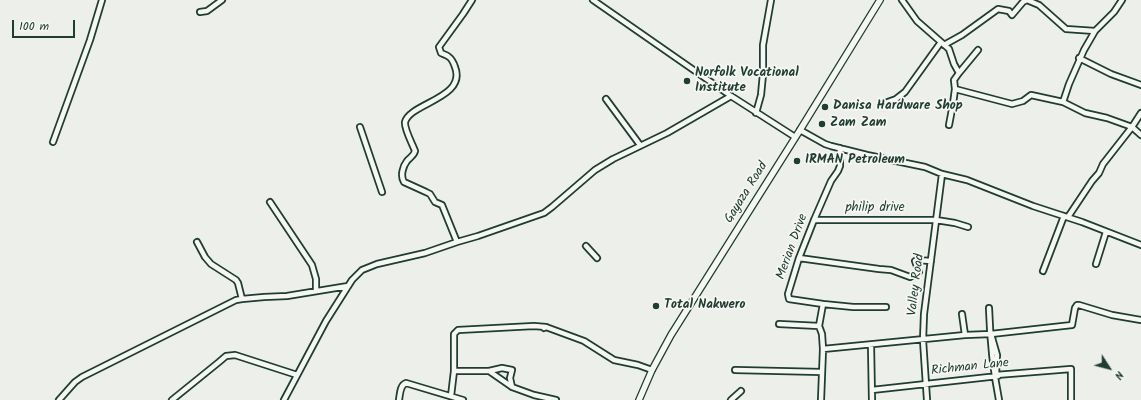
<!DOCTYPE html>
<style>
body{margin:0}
#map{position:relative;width:1141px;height:400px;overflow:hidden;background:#edefea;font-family:Kalam,sans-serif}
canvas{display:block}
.north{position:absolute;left:1089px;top:348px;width:40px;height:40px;-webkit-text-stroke:3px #f6f6f2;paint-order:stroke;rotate:126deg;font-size:11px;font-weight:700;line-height:16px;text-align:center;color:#1f3d34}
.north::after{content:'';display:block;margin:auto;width:14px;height:18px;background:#1f3d34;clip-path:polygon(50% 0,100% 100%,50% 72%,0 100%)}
.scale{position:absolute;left:12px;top:20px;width:63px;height:18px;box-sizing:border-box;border:2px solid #1f3d34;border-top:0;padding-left:5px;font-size:12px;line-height:14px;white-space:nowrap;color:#1f3d34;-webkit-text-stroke:3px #f6f6f2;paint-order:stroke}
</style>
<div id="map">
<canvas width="1141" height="400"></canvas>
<div class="north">N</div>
<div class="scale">100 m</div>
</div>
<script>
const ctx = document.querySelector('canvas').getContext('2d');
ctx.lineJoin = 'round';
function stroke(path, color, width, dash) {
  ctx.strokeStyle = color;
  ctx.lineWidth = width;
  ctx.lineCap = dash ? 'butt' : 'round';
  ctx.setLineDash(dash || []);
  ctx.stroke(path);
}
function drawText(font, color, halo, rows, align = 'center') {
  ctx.font = font + ' Kalam,sans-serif';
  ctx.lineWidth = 3.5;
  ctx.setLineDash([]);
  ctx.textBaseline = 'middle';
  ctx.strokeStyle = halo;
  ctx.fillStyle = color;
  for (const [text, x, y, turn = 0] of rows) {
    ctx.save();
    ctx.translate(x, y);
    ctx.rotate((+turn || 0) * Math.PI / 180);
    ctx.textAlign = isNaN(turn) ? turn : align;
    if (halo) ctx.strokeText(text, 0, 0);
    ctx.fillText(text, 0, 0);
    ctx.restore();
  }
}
const minor = new Path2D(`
 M593 0 731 96 795 137
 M902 0 917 21 949 49 954 64 959 73
 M200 12 207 11 222 0
 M944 45 962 35 998 9 1009 11 1012 15 1023 2 1027 0 1039 5 1066 29 1095 31
 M1079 58 1111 74 1141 85
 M955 89 1012 104 1023 101 1031 95 1063 102 1085 113 1107 118 1132 127 1141 135
 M606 99 640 145
 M1063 102 1069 84 1084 50 1095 31 1114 12 1122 0
 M885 103 896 99 905 92 941 42
 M756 113 761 95 763 74V45L771 0
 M949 125 953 104 955 89 954 80 959 73 978 50
 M360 127 382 192
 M800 130 825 144 831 146 867 155 925 167 942 174 967 180 1033 206 1082 222 1141 245
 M53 142 90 40 102 0
 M270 202 312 265 316 279V291
 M1068 217 1092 181 1099 173 1103 164 1132 127 1141 113
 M814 220H936L955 223 968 227
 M197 242 205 257 211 264 236 280 238 283 242 299
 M457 242 442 205 435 202 430 194 426 192 404 182C400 176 403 166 407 161 410 157 414 156 415 151 413 145 404 129 405 122 410 103 467 98 455 67 454 64 452 59 449 57 447 55 443 54 441 53L439 47 463 14 472 0
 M586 246 597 258
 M799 258 879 269 891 270 910 277 919 272 915 261 917 260 931 261
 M1096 264 1106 232
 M1043 271 1064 216
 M823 304 853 307H886
 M989 308C990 339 993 370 999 400
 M962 314 965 335
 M779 324 819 326
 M544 328 546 327 584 341 614 360 638 365 652 370
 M871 345 872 400
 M823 349 965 335 991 334
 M735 370 822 372
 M454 371H489L512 387 534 395 556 400
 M489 371 502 368 512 370 510 378 512 387
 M872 390 998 376
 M451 396 454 371V334L458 330 534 326 546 327
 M59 400 75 382 82 377 236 300 242 299 264 297 287 296 348 286
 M172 400 219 362 226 356 235 355 297 375
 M284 400 326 321 352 280 362 270 377 264 425 253 457 242 478 236 544 213 552 207 595 170 613 159 667 133 731 96
 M399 400C400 394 400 385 406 383L463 400
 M731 400 741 391
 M821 400 823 349 822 334 819 326 823 304 789 299 788 294 799 258 814 220 831 181 838 171 840 166V148
 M927 400 923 340 924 314 942 174
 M1071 400V369L996 375 997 355 991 334 1072 325 1075 308 1077 305H1079L1112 315 1141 320`);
const major = new Path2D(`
 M639 400 652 370 671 335 800 130 880 0`);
stroke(minor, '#1f3d34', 8);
stroke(major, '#1f3d34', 8);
stroke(minor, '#f6f6f2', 4.5);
stroke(major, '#f6f6f2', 5.5);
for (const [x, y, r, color] of [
 [687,81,4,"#1f3d34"],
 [825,107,4,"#1f3d34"],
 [822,124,4,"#1f3d34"],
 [797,161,4,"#1f3d34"],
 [656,306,4,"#1f3d34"]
]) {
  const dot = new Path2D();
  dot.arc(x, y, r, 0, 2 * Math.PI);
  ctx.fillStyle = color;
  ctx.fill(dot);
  stroke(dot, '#f6f6f2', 1.5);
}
drawText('bold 13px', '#1f3d34', '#f6f6f2', [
 ["Norfolk Vocational",695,74],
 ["Institute",695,89],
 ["Danisa Hardware Shop",833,107],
 ["Zam Zam",830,124],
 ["IRMAN Petroleum",805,161],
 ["Total Nakwero",664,306]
], 'left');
drawText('13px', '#1f3d34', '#f6f6f2', [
 ["Gayaza Road",747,193,-58],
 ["philip drive",875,209],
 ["Merian Drive",793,247,-70],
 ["Valley Road",917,285,-83],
 ["Richman Lane",970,368,-6]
]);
</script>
